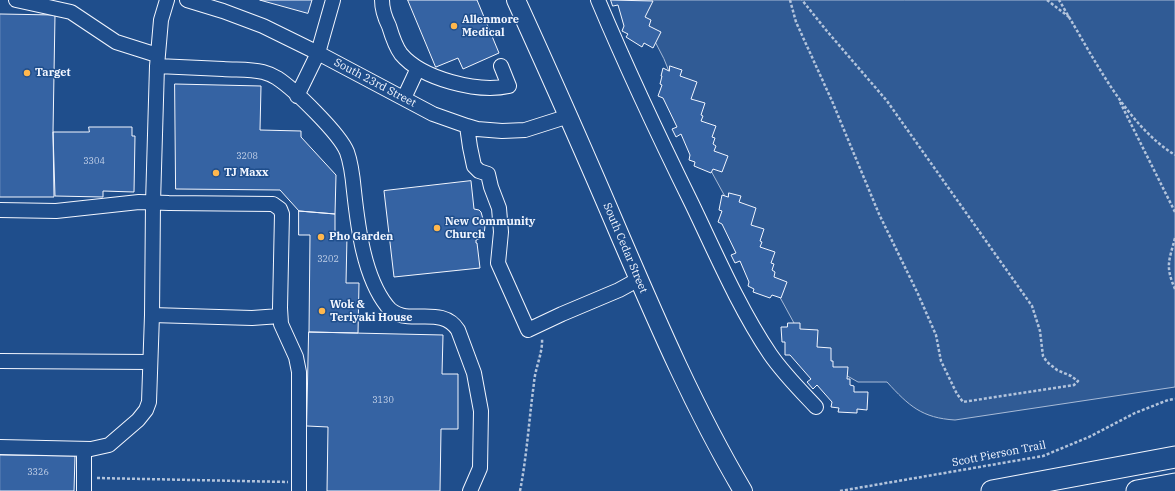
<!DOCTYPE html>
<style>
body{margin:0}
canvas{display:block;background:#1f4e8c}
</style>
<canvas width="1175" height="491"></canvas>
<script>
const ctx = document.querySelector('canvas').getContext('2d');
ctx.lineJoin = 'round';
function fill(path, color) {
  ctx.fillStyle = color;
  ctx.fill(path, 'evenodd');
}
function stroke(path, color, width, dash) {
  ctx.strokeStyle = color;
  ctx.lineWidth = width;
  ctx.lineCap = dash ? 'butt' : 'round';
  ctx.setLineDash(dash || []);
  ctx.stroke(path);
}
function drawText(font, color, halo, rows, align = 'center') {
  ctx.font = font + ' "IBM Plex Serif",serif';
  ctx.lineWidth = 3;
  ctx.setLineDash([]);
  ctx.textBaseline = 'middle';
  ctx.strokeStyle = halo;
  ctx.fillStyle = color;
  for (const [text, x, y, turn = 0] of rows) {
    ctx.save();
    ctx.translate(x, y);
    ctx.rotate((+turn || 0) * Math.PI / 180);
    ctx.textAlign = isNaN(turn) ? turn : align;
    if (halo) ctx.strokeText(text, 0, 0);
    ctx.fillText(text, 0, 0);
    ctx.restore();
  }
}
const green = new Path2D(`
 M634 0H1175V387L955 420C922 418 909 406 887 382H858L812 356 704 158 664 59Z`);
fill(green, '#305b95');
stroke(green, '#a8bbd7', 1);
const building = new Path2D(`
 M260 0H312L308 13Z
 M408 0H477L499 53 463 69 458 58 436 67Z
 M611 0 653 1 645 17 651 20 649 26 661 32 653 48 644 43 642 47 626 37 628 34 622 31 624 26 618 5 613 6Z
 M0 14 55 15 53 132 54 197H0Z
 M670 66 682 70 680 76 697 82 691 99 705 103 701 115 703 116 701 121 716 126 712 137 715 138 713 144 716 146 714 151 728 156 722 172 713 169 711 173 694 166 695 162 689 160 690 155 681 134 676 137 672 129 677 127 663 98 658 96 662 85 660 84 662 76H661L663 68 669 71Z
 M175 84 261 86 260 130 301 131V137L336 175 335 214 299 211 280 190 176 189Z
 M89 127H132V136H135L134 192 103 191V197L55 196 53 132H89Z
 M471 181 474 209 479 210 481 212 485 226 484 235 479 239 476 240V243H477L480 268 394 277 384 191Z
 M729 193 741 196 739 202 756 208 751 225 764 229 760 241 762 242 760 247 775 252 771 263 774 264 772 270 775 272 774 277 787 282 781 298 772 295 770 298 753 292 754 289 748 286 749 282 740 261 735 263 731 255 736 253 722 224 718 222 722 211 719 210 722 195 728 197Z
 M299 211 335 214V236H347L346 283H359L358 333 309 332 310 235H299Z
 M788 323H800V329L818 330 817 347 831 348V361H833V367H848L847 379H850V385L854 386V392H868L867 410 857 409V413L838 412 839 408 831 407 832 402 817 385 813 389 807 382 811 379 790 355H785V342H782L781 327H787Z
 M309 332 443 335 442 374H458V429H441L440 491H327L328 427 307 426Z
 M0 455 75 456 74 491H0Z`);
fill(building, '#3563a3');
stroke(building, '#f2f6ff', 1);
const minor = new Path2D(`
 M16 0 71 12 116 42 157 55
 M187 0 223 11 263 26 318 53 433 114 467 126 477 129 502 131 525 130 569 116
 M382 0C382 9 385 18 389 26 392 36 395 46 401 54 422 79 478 93 509 86L501 66
 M598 0C627 69 659 137 692 204 716 254 739 308 770 354 783 373 800 390 816 407
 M157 66C179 67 201 68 223 69 236 70 250 69 263 72 267 73 272 75 277 78 294 89 340 134 347 152 351 163 353 180 354 191 358 228 364 277 387 306 404 329 441 303 458 330L474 373 481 411 480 468 470 491
 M297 96 318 53 333 0
 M404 98 418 68
 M467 126 470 147 474 166 479 171 488 174 491 187 499 208 501 232 498 263 528 330 562 314 619 290 639 279
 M0 210 56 211 139 202 169 203 273 204 280 209 282 214 280 308 281 324 296 357 299 372V491
 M152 315 252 318 280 316
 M0 361 150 362
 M0 447 91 449 109 445 138 420 146 410 149 402 152 315 153 203 157 66 161 20 167 0
 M84 449V491`);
const major = new Path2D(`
 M516 0C552 79 587 158 621 238 658 324 695 410 743 491`);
const highway = new Path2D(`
 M992 491 1175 457
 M1137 491 1175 484`);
stroke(minor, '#f2f6ff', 16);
stroke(major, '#f2f6ff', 20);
stroke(highway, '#f2f6ff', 23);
stroke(new Path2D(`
 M790 0 796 22 832 101 879 214 918 294 936 335 941 361 957 394 963 402 1074 385 1078 381 1071 376 1057 370 1047 362 1043 356 1040 331 1032 306 887 101 826 30 802 0
 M1047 0 1069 17 1059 0
 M1069 17C1097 64 1128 126 1175 155
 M1120 102 1175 212
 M1175 238C1169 261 1165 266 1175 289
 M97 478 288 482
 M520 491C527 455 529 419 534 383 535 368 543 353 542 338
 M840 491 1043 456 1089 437 1135 413 1168 400 1175 399`), '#b3c4dc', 2.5, [3, 2]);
stroke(minor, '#1f4e8c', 14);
stroke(major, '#1f4e8c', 18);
stroke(highway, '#1f4e8c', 21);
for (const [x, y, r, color] of [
 [454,26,4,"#ffb74d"],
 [27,73,4,"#ffb74d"],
 [216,173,4,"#ffb74d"],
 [437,228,4,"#ffb74d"],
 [321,237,4,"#ffb74d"],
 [322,311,4,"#ffb74d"]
]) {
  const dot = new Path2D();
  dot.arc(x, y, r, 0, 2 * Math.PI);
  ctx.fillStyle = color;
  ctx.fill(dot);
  stroke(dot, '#1f4e8c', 1.5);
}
drawText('9px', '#c3d1e8', null, [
 ["3208",247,156],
 ["3304",94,161],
 ["3202",328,259],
 ["3130",383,400],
 ["3326",38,472]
]);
drawText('bold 11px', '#f2f6ff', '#1f4e8c', [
 ["Allenmore",462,20],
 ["Medical",462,33],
 ["Target",35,73],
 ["TJ Maxx",224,173],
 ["New Community",445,222],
 ["Church",445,235],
 ["Pho Garden",329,237],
 ["Wok &",330,305],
 ["Teriyaki House",330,318]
], 'left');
drawText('11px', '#f2f6ff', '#1f4e8c', [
 ["South 23rd Street",375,83,28],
 ["South Cedar Street",625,248,67],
 ["Scott Pierson Trail",999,454,-11]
]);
</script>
